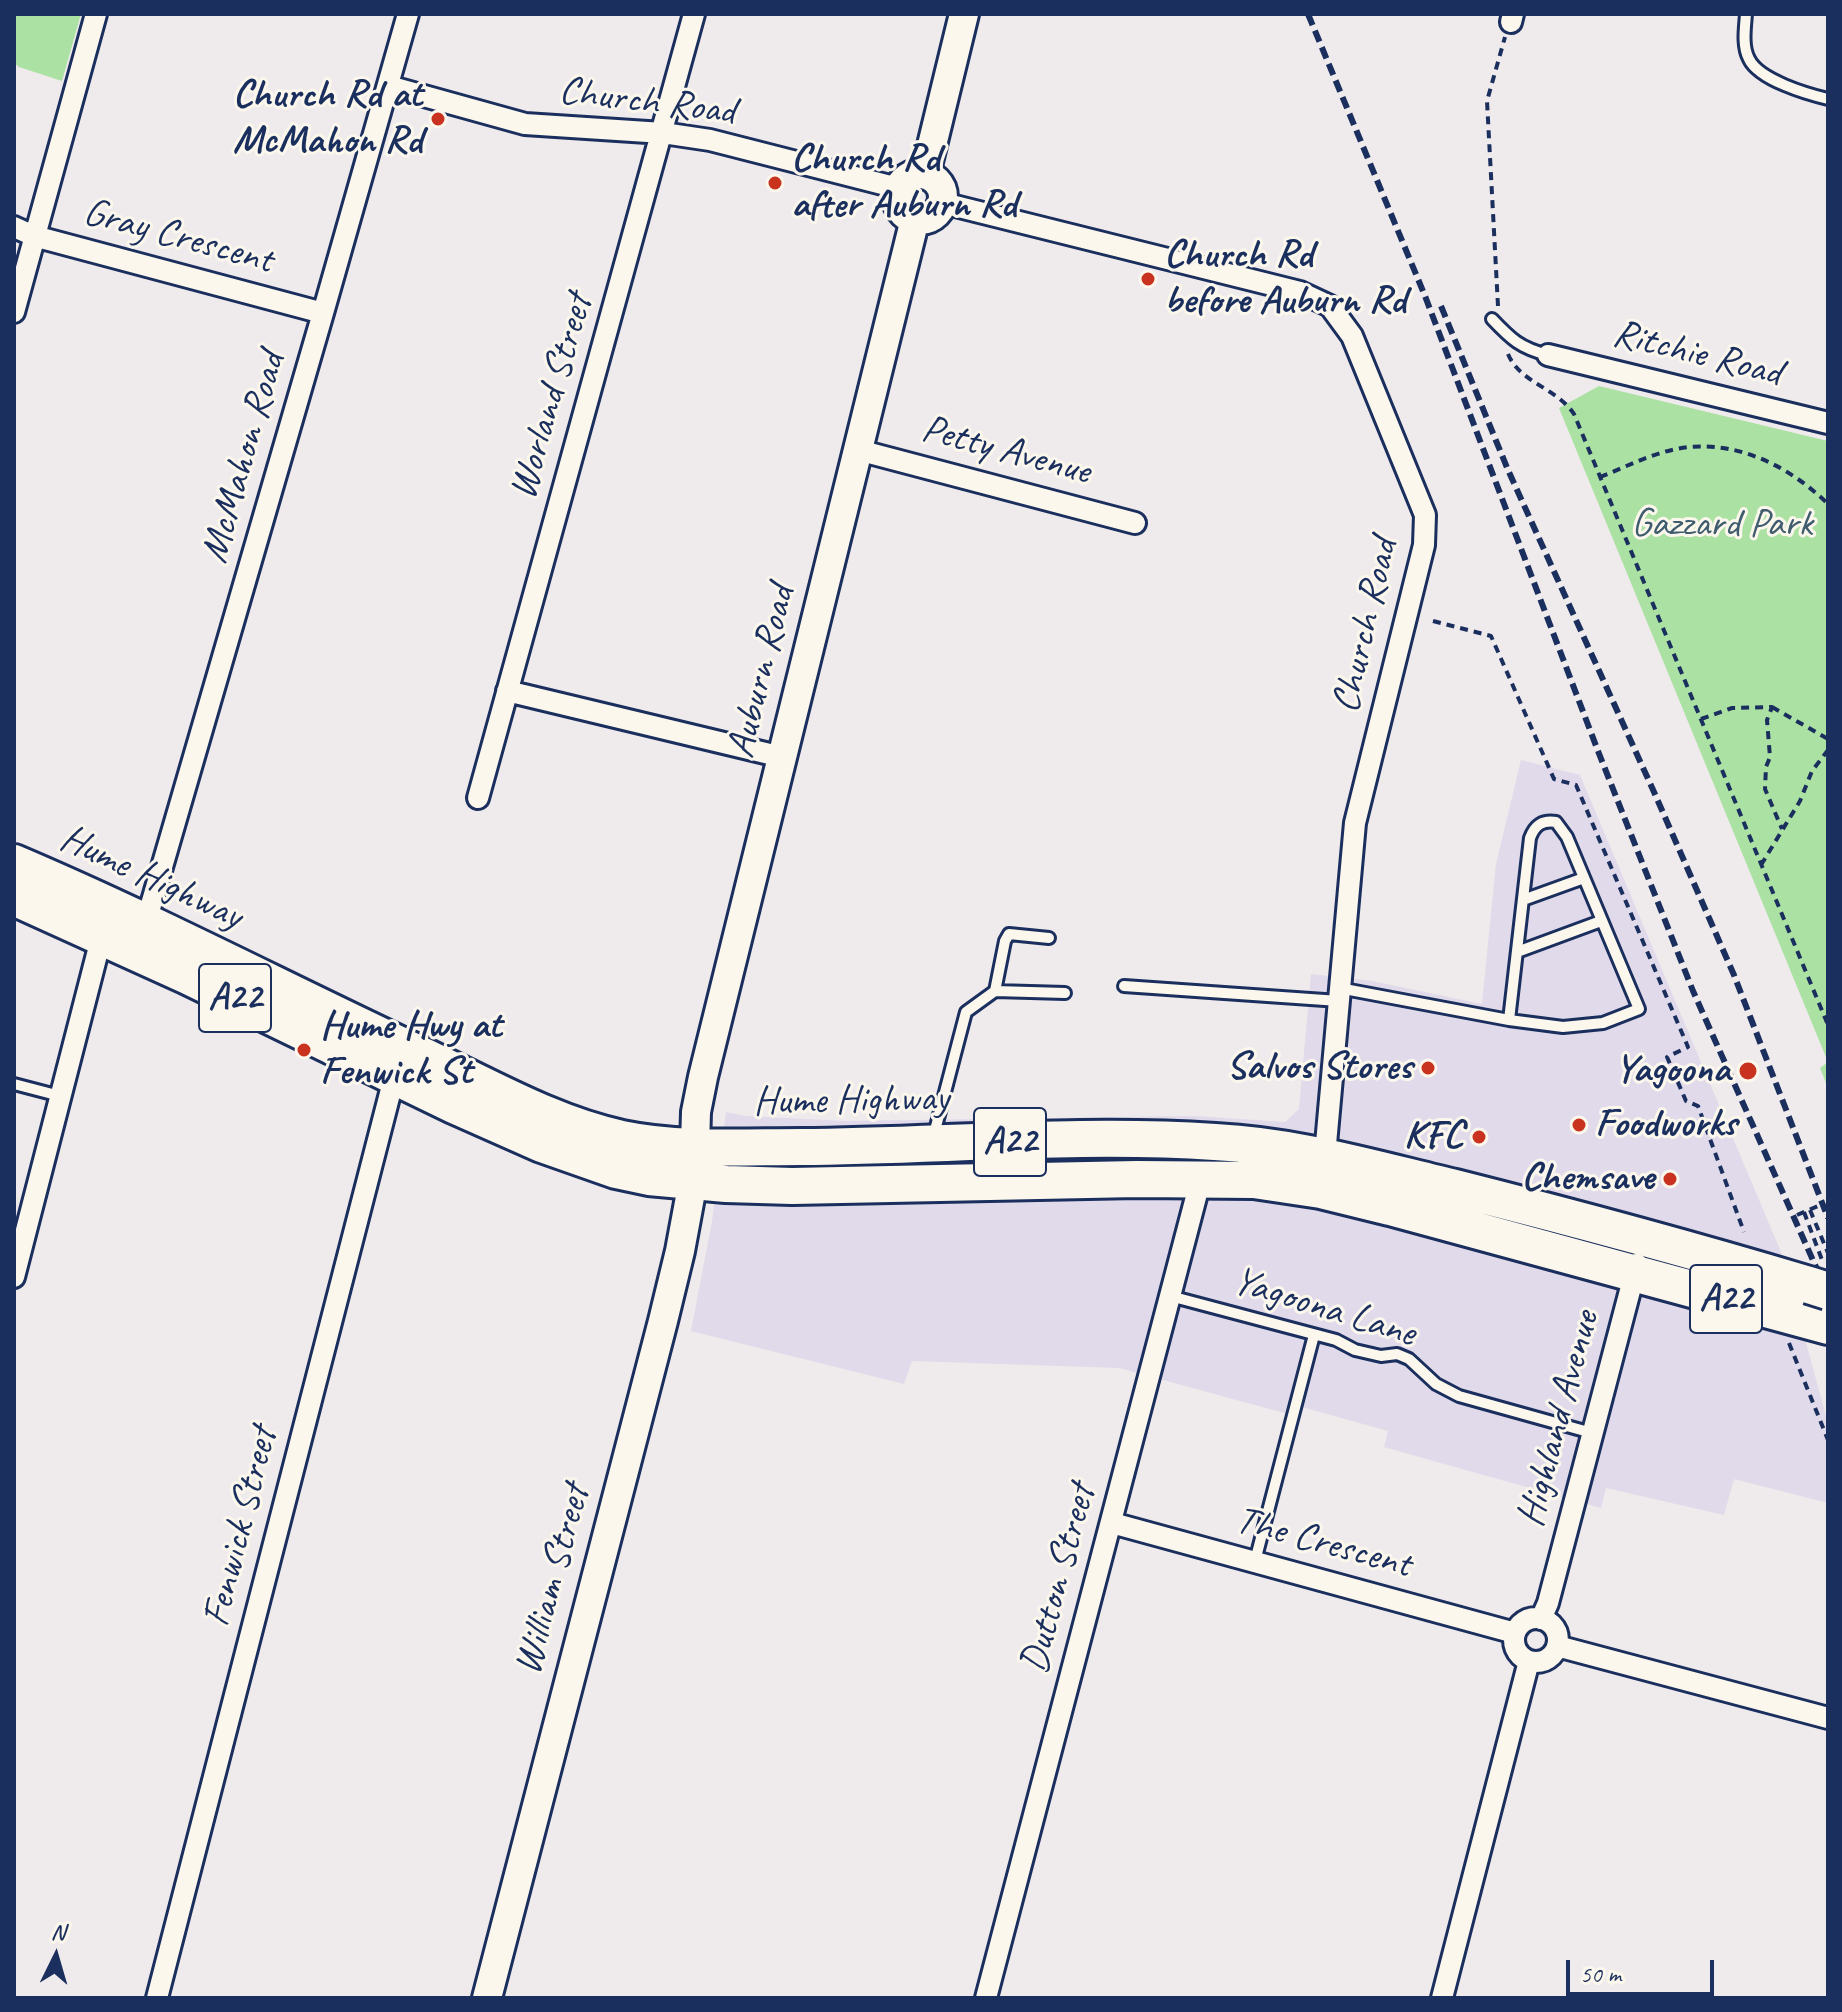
<!DOCTYPE html>
<style>
body{margin:0}
#map{position:relative;width:1842px;height:2012px;overflow:hidden;background:#efeaeb;font-family:Caveat,sans-serif}
canvas{display:block}
.frame{position:absolute;inset:0;border:16px solid #1b2f5e;pointer-events:none}
.north{position:absolute;left:16px;top:1916px;width:80px;height:80px;-webkit-text-stroke:6px #fbf7ec;paint-order:stroke;rotate:5deg;font-size:22px;font-weight:700;line-height:32px;text-align:center;color:#1b2f5e}
.north::after{content:'';display:block;margin:auto;width:28px;height:36px;background:#1b2f5e;clip-path:polygon(50% 0,100% 100%,50% 72%,0 100%)}
.scale{position:absolute;left:1566px;top:1960px;width:148px;height:36px;box-sizing:border-box;border:4px solid #1b2f5e;border-top:0;padding-left:10px;font-size:24px;line-height:28px;white-space:nowrap;color:#1b2f5e;-webkit-text-stroke:6px #fbf7ec;paint-order:stroke}
</style>
<div id="map">
<canvas width="1842" height="2012"></canvas>
<div class="frame"></div>
<div class="north">N</div>
<div class="scale">50 m</div>
</div>
<script>
const ctx = document.querySelector('canvas').getContext('2d');
ctx.lineJoin = 'round';
function fill(path, color) {
  ctx.fillStyle = color;
  ctx.fill(path, 'evenodd');
}
function stroke(path, color, width, dash) {
  ctx.strokeStyle = color;
  ctx.lineWidth = width;
  ctx.lineCap = dash ? 'butt' : 'round';
  ctx.setLineDash(dash || []);
  ctx.stroke(path);
}
function drawText(font, color, halo, rows, align = 'center') {
  ctx.font = font + ' Caveat,sans-serif';
  ctx.lineWidth = 6;
  ctx.setLineDash([]);
  ctx.textBaseline = 'middle';
  ctx.strokeStyle = halo;
  ctx.fillStyle = color;
  for (const [text, x, y, turn = 0] of rows) {
    ctx.save();
    ctx.translate(x, y);
    ctx.rotate((+turn || 0) * Math.PI / 180);
    ctx.textAlign = isNaN(turn) ? turn : align;
    if (halo) ctx.strokeText(text, 0, 0);
    ctx.fillText(text, 0, 0);
    ctx.restore();
  }
}
fill(new Path2D(`
 M1521 760 1580 775 1781 1252 1828 1423V1503L1734 1479 1724 1515 1606 1488 1601 1508 1384 1447 1388 1431 1302 1407 1299 1417 1119 1368 912 1361 904 1384 691 1331 712 1221 726 1112 745 1116 845 1121 1195 1116 1285 1122 1299 1109 1311 974 1372 981 1482 1004 1496 864Z`), '#e0daea');
fill(new Path2D(`
 M14 14H81L62 81 19 67 14 63Z
 M1599 386 1828 441V1088L1820 1068 1828 1062 1559 408Z`), '#abe1a3');
const lane = new Path2D(`
 M1746 14C1745 28 1742 46 1749 59 1759 80 1807 94 1828 99
 M1492 319C1511 339 1520 348 1548 355
 M1523 900 1584 878
 M1517 952 1601 921
 M1124 986 1339 1001
 M1339 988 1509 1020 1563 1027 1603 1023 1639 1009 1567 837 1556 822C1542 820 1535 825 1530 838L1509 1020
 M995 991 1005 941 1009 934 1049 938
 M14 1084 60 1096
 M933 1138 966 1012 995 991 1065 993
 M1170 1296 1336 1340 1355 1350 1381 1356 1397 1354 1409 1359 1436 1384 1459 1396 1592 1433
 M1255 1561 1314 1335`);
const street = new Path2D(`
 M1511 22 1513 14
 M388 86 525 124 663 133 710 140 898 188
 M943 203 1300 292 1330 306 1352 336 1425 515 1424 545 1355 823 1324 1166
 M14 227 34 236 323 313
 M14 312 96 14
 M1548 355 1828 423
 M858 450 1135 523
 M507 691 782 757
 M478 798 694 14
 M146 922 323 313 408 14
 M14 1277 102 935
 M1112 1523 1515 1633
 M1514 1640a22 22 0 1 1 44 0a22 22 0 1 1-44 0Z
 M1541 1619 1548 1603 1637 1264
 M1557 1646 1828 1718
 M157 1998 395 1074
 M986 1998 1201 1178
 M1442 1998 1529 1661`);
const secondary = new Path2D(`
 M925 174 964 14
 M897 197a23 23 0 1 1 46 0a23 23 0 1 1-46 0Z
 M695 1145 696 1112 703 1077 915 219
 M487 1998 663 1321 680 1251 693 1181`);
const highway = new Path2D(`
 M14 863C153 922 286 992 423 1056 487 1086 552 1124 622 1139 680 1151 742 1147 801 1147 939 1146 1077 1133 1215 1142 1297 1146 1375 1169 1455 1188 1574 1218 1692 1250 1809 1285
 M14 897 186 975 454 1105 542 1144 616 1170 649 1177 726 1184 792 1186 1137 1179 1254 1180 1321 1190 1390 1207 1828 1326`);
stroke(lane, '#1b2f5e', 16);
stroke(street, '#1b2f5e', 26);
stroke(secondary, '#1b2f5e', 34);
stroke(highway, '#1b2f5e', 42);
stroke(new Path2D(`
 M1498 306 1487 101 1505 37
 M1508 354C1520 383 1557 388 1574 414L1828 1025
 M1600 477C1621 469 1642 458 1664 452 1725 434 1785 462 1828 504
 M1433 621 1491 636 1554 779 1576 785 1688 1047 1667 1057 1686 1101 1698 1106 1744 1232
 M1772 707 1828 739
 M1701 719 1732 708 1772 707 1767 720 1770 757 1766 767 1765 789 1782 829
 M1761 865 1800 801 1812 771 1828 750
 M1810 1210 1828 1253
 M1804 1212 1822 1260H1825
 M1797 1215 1818 1206
 M1789 1343 1828 1440`), '#1b2f5e', 4, [8, 6]);
stroke(lane, '#fbf7ec', 10);
stroke(street, '#fbf7ec', 20);
stroke(secondary, '#fbf7ec', 28);
stroke(highway, '#fbf7ec', 36);
stroke(new Path2D(`
 M1308 14 1425 296 1598 751 1693 991 1828 1294
 M1441 306 1508 470 1654 792 1734 975 1828 1218`), '#1b2f5e', 6, [12, 6]);
const highwayBridge = new Path2D(`
 M1809 1285 1828 1291`);
stroke(highwayBridge, '#1b2f5e', 42, []);
stroke(highwayBridge, '#fbf7ec', 36);
for (const [x, y, r, color] of [
 [438,119,8,"#c8321e"],
 [775,183,8,"#c8321e"],
 [1148,279,8,"#c8321e"],
 [304,1050,8,"#c8321e"],
 [1428,1068,8,"#c8321e"],
 [1748,1071,10,"#c8321e"],
 [1579,1125,8,"#c8321e"],
 [1479,1137,8,"#c8321e"],
 [1670,1179,8,"#c8321e"]
]) {
  const dot = new Path2D();
  dot.arc(x, y, r, 0, 2 * Math.PI);
  ctx.fillStyle = color;
  ctx.fill(dot);
  stroke(dot, '#fbf7ec', 3);
}
for (const [x, y, w] of [
 [235,998,72],
 [1010,1142,72],
 [1726,1299,72]
]) {
  const box = new Path2D();
  box.roundRect(x - w / 2, y - 34, w, 68, 6);
  ctx.fillStyle = '#fbf7ec';
  ctx.fill(box);
  stroke(box, '#1b2f5e', 2);
}
drawText('bold 38px', '#1b2f5e', null, [
 ["A22",235,998],
 ["A22",1010,1142],
 ["A22",1726,1299]
]);
drawText('bold 40px', '#1b2f5e', '#fbf7ec', [
 ["Church Rd at",422,96],
 ["McMahon Rd",422,142],
 ["Church Rd",791,160,"left"],
 ["after Auburn Rd",791,206,"left"],
 ["Church Rd",1164,256,"left"],
 ["before Auburn Rd",1164,302,"left"],
 ["Hume Hwy at",320,1027,"left"],
 ["Fenwick St",320,1073,"left"],
 ["Salvos Stores",1412,1068],
 ["Yagoona",1730,1071],
 ["Foodworks",1595,1125,"left"],
 ["KFC",1463,1137],
 ["Chemsave",1654,1179]
], 'right');
drawText('40px', '#1b2f5e', '#fbf7ec', [
 ["Church Road",647,102,7],
 ["Gray Crescent",178,237,15],
 ["Ritchie Road",1697,354,14],
 ["Worland Street",552,397,-74],
 ["Petty Avenue",1006,451,15],
 ["McMahon Road",244,458,-74],
 ["Church Road",1366,626,-77],
 ["Auburn Road",762,672,-76],
 ["Hume Highway",151,878,25],
 ["Hume Highway",851,1101,-1],
 ["Yagoona Lane",1324,1308,17],
 ["Highland Avenue",1559,1419,-75],
 ["Fenwick Street",241,1527,-76],
 ["The Crescent",1323,1543,15],
 ["Dutton Street",1059,1579,-75],
 ["William Street",553,1580,-75]
]);
drawText('40px', '#3f5c6f', '#fbf7ec', [
 ["Gazzard Park",1722,525]
]);
</script>
